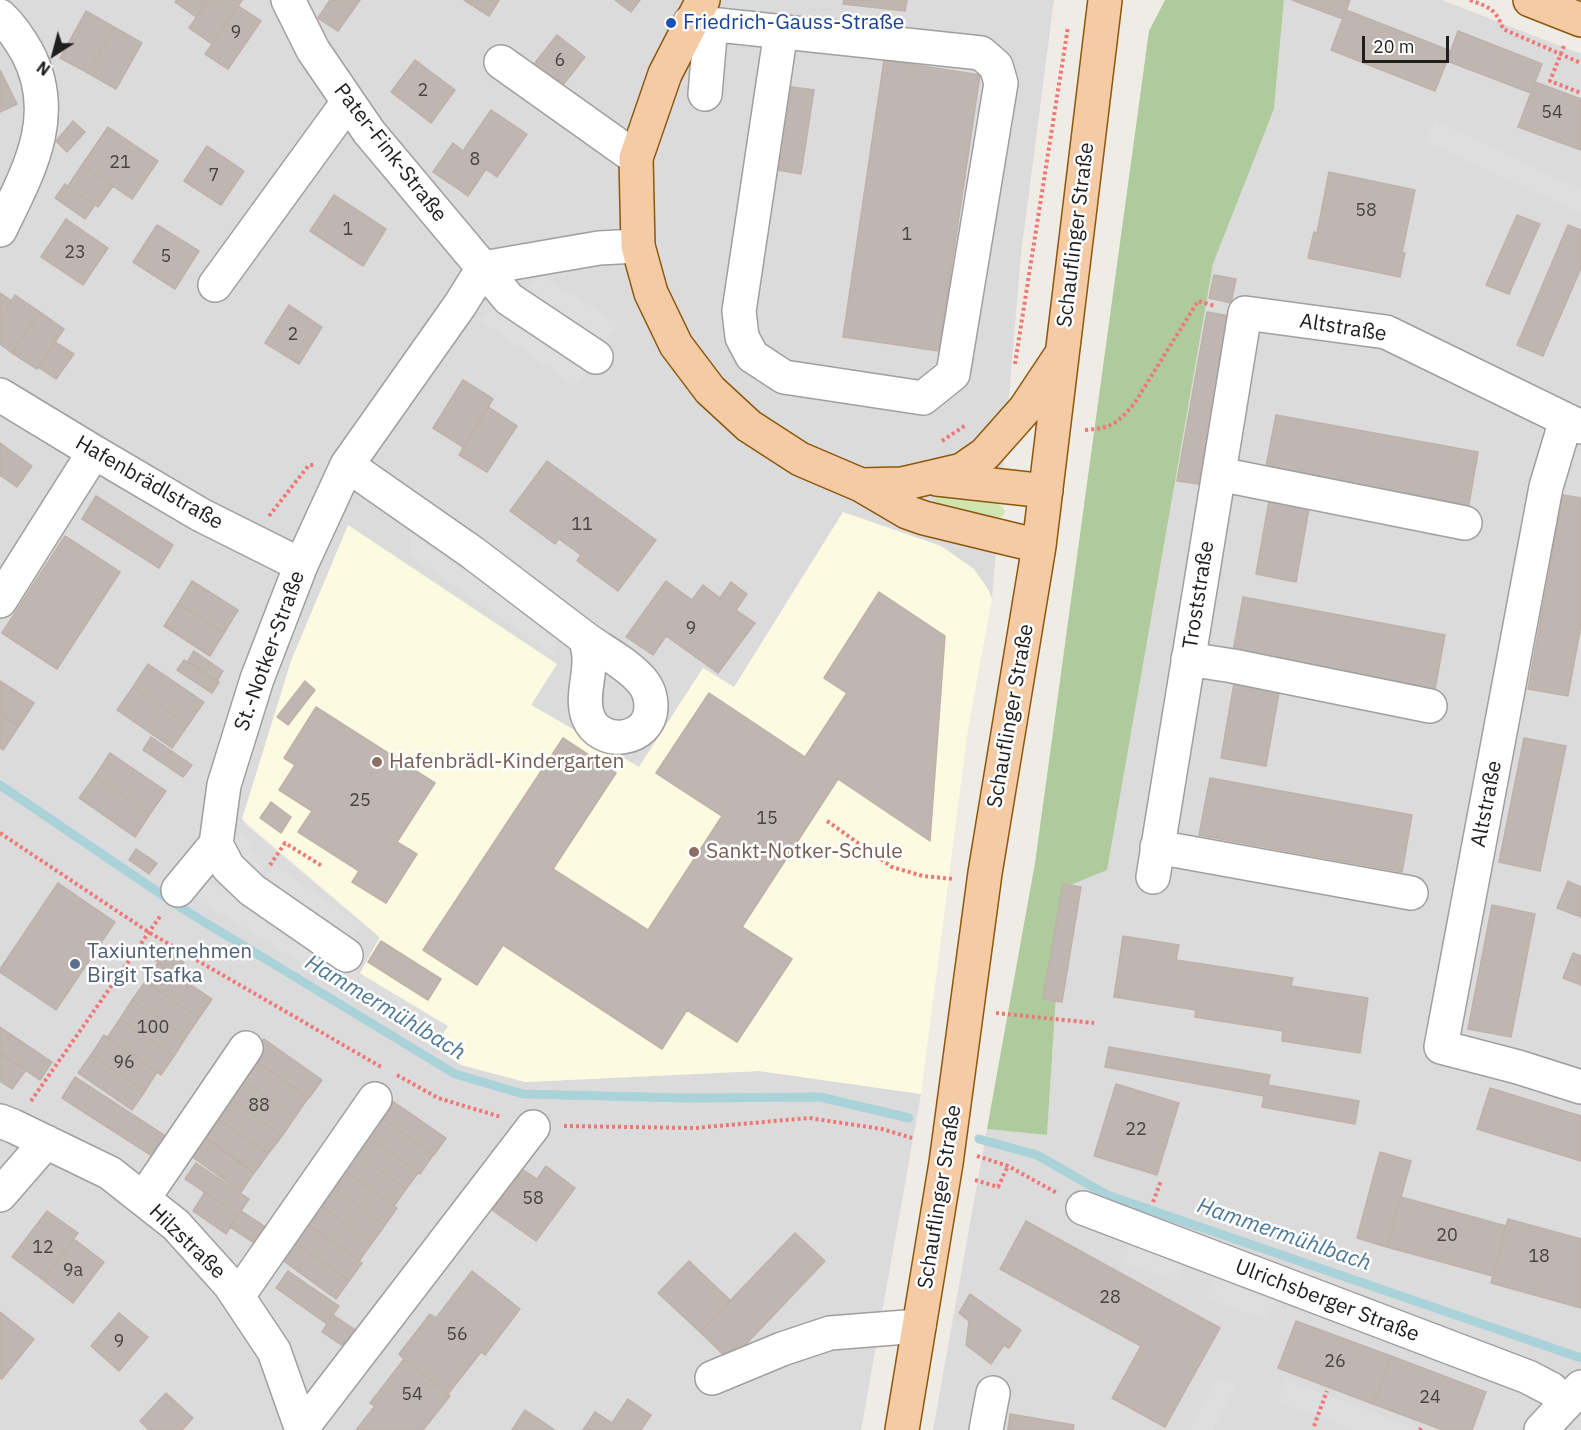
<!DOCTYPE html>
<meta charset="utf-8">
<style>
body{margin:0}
#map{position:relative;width:1581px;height:1430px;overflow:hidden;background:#efebe5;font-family:"IBM Plex Sans",sans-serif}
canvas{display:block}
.north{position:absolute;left:24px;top:24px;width:60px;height:60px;-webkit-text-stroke:4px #fff;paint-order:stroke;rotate:216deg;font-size:16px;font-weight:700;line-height:24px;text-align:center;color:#1e1e1e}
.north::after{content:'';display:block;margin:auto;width:21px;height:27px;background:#1e1e1e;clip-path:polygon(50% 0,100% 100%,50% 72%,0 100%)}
.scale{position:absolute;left:1362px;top:36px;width:87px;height:27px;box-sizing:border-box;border:3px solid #1e1e1e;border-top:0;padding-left:8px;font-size:18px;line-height:21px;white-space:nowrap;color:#1e1e1e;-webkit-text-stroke:4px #fff;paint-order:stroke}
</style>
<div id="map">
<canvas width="1581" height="1430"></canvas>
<div class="north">N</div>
<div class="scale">20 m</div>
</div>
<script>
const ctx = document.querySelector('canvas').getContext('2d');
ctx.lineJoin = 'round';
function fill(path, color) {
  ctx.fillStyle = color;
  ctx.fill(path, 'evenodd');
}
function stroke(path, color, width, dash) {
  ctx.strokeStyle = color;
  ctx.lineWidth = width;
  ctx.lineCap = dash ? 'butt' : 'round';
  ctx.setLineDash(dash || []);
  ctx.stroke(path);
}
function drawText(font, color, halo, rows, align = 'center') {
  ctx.font = font + ' "IBM Plex Sans",sans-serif';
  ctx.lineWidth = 5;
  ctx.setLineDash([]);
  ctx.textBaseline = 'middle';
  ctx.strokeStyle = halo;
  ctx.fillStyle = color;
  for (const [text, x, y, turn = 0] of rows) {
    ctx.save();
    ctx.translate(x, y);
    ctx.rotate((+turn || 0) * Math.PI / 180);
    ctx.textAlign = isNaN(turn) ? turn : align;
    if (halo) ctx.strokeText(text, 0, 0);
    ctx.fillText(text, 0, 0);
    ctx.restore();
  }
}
fill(new Path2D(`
 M0 0H1054L1021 254 992 599 988 589 843 513 734 688 703 668 639 767 531 705 557 664 243 822 380 938 525 1082 759 1071 921 1094 861 1430H0Z
 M1284 0H1442L1581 54V1430H933L987 1129 1047 1135 1063 888 1213 264 1274 109Z`), '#dcdbdc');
fill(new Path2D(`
 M843 512 941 546 974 569 988 589 992 599 968 729 921 1094 759 1071 525 1082 461 1065 350 991 380 937 242 819 291 661 348 525 557 664 531 705 639 767 703 668 734 687Z`), '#fcfae0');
fill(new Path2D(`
 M935 495 996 502 1005 510 1003 516 995 519 934 506Z`), '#cee5af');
fill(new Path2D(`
 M1165 0H1284L1274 109 1213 264 1107 870 1063 888 1047 1135 987 1129 1035 863 1149 31Z`), '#afcb9d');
fill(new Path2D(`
 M1435 120 1581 189V214L1425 141Z
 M542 276 618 323 576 386 479 320Z
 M409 532 556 635 554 656 410 556Z
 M243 833 252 849 267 862 257 876 240 862 228 841Z
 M275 865 361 925 349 941 264 880Z
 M206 880 338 961 327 979 195 898Z
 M351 968 448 1026 438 1042 341 986Z
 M1130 1243 1185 1262 1179 1282 1123 1263Z
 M1214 1278 1275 1300 1267 1321 1206 1298Z
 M1218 1377 1235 1385 1213 1430H1190Z
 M1286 1380 1421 1430H1354L1278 1402Z`), '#dedede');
stroke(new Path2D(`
 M0 785 183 909 455 1074 523 1094 686 1098 820 1097 909 1118
 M979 1139 1037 1155 1107 1195 1581 1358`), '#a9d2d9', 9);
const building = new Path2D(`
 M177 0H208L196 17 175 2Z
 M208 0H242L212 44 189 28Z
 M330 0H360L338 31 318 18Z
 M464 0H499L489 16Z
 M615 0H640L631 12Z
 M844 0H907L905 11 843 4Z
 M1292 0H1350L1343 19Z
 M238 6 261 21 228 69 205 54Z
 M1346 10 1451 51 1435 91 1331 50Z
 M86 11 114 27 88 73 60 58Z
 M114 27 142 43 116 89 88 73Z
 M1458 31 1542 64 1531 93 1447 61Z
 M557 35 585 57 562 86 534 64Z
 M415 60 455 90 431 123 391 92Z
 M884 60 980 75 939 351 843 337Z
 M0 70 17 104 0 112Z
 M1535 82 1581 99V150L1518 127Z
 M785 86 814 90 801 174 772 169Z
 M491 110 527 134 497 177 486 169 468 196 433 172 453 143 463 151Z
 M73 121 85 132 67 152 56 141Z
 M108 127 158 161 132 199 82 165Z
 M207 146 244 171 221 205 184 181Z
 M82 165 113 186 98 207 68 186Z
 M1329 172 1415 190 1402 253H1405L1400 277 1308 258 1314 232 1317 233Z
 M65 184 95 205 85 219 55 198Z
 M334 195 386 229 363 266 310 231Z
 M1517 215 1540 224 1509 294 1486 285Z
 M66 219 108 248 83 285 41 257Z
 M157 225 199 251 175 289 133 262Z
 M1568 225 1581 230V268L1543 356 1517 345Z
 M1214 275 1236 279 1231 303 1209 298Z
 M0 293 12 301 0 318Z
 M15 295 40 312 12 353 0 344V318Z
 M289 305 322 327 299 364 265 343Z
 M40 312 64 329 37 369 12 353Z
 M1207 312 1229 316 1199 484 1177 481Z
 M55 342 74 354 56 379 38 367Z
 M463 380 493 399 463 447 433 428Z
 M488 407 517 426 487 472 459 455Z
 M1276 415 1478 452 1468 510 1265 472Z
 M0 443 32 466 17 487 0 475Z
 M547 461 656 540 618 591 577 561 581 555 559 539 555 544 510 511Z
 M1271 490 1311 497 1296 582 1256 574Z
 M1563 495 1581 498V625L1568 696 1528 689Z
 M96 496 173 545 159 568 82 519Z
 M65 536 120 572 57 669 2 633Z
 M192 581 238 610 224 633 178 604Z
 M666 581 692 600 703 585 720 598 731 582 747 594 736 610 755 623 718 673 666 636 653 655 626 637Z
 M879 592 945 636 930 841 838 779 742 927 792 959 737 1042 687 1010 662 1049 503 945 477 985 423 950 563 738 616 773 553 869 648 930 722 816 656 773 709 693 805 757 847 693 824 678Z
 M1243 597 1445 635 1435 689 1233 652Z
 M178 604 224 633 210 656 164 626Z
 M194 651 223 671 217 681 188 661Z
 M184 660 219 682 212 693 177 670Z
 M148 664 204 702 188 725 133 687Z
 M1236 672 1281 681 1266 766 1221 758Z
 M0 681 34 703 19 726 0 714Z
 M305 681 315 690 288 725 277 717Z
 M133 687 188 725 172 748 117 710Z
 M316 707 435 783 397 842 417 854 386 903 352 882 359 871 298 832 312 811 279 790 295 765 284 758Z
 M0 714 19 726 3 750 0 747Z
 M151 737 192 765 183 777 143 750Z
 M1524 738 1566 746 1540 871 1499 862Z
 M110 753 166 791 150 814 95 776Z
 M95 776 150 814 135 837 79 798Z
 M1210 778 1412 815 1402 872 1199 835Z
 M271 802 291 817 281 833 260 818Z
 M136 849 157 863 149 874 129 860Z
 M1568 881 1581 887V917L1557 908Z
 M58 883 115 922 56 1010 0 972V969Z
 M1063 884 1081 887 1062 1002 1043 999Z
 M1492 905 1535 914 1511 1037 1468 1029Z
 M1123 936 1179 945 1176 960 1293 978 1291 986 1368 998 1360 1053 1282 1041 1283 1031 1195 1017 1196 1010 1114 997Z
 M381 941 441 979 428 1000 368 962Z
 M162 947 184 962 175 974 154 960Z
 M1573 953 1581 956V985L1563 978Z
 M158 963 212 999 199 1018 145 982Z
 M145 982 199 1018 186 1037 132 1000Z
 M132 1000 186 1037 174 1056 120 1019Z
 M120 1019 174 1056 161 1075 107 1038Z
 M0 1027 52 1062 40 1080 0 1053Z
 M104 1035 157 1072 145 1091 91 1055Z
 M264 1039 322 1080 309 1098 251 1057Z
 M1109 1047 1270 1075 1268 1085 1359 1101 1355 1124 1262 1107 1264 1096 1105 1067Z
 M0 1053 26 1070 12 1089 0 1081Z
 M91 1055 145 1091 132 1110 78 1073Z
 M251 1058 308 1098 295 1117 237 1076Z
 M237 1076 295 1117 282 1136 224 1094Z
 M75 1077 173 1141 160 1161 62 1098Z
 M1116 1084 1179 1103 1157 1175 1094 1156Z
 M1490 1088 1581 1116V1161L1477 1129Z
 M224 1094 282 1136 268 1154 211 1113Z
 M388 1098 446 1138 434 1155 376 1114Z
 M210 1113 268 1154 255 1172 197 1131Z
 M376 1114 433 1155 420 1174 363 1133Z
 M197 1132 254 1173 241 1192 184 1151Z
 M363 1133 418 1173 406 1189 348 1148Z
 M348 1148 406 1189 394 1206 336 1164Z
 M1380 1152 1411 1161 1387 1247 1357 1238Z
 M196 1163 249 1199 238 1215 185 1179Z
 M546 1166 575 1188 536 1241 492 1210 522 1169 537 1179Z
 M339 1167 397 1208 385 1225 327 1183Z
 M327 1183 385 1225 372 1243 315 1201Z
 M205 1192 238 1215 226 1234 193 1211Z
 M1401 1197 1506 1226 1493 1276 1387 1247Z
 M314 1201 372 1243 359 1261 302 1219Z
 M47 1211 78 1233 43 1280 12 1257Z
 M241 1211 270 1230 259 1246 230 1227Z
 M1508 1219 1581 1239V1308L1491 1283Z
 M1026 1221 1220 1328 1165 1427 1112 1398 1141 1346 1000 1269Z
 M304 1222 362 1263 349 1281 291 1239Z
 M795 1233 825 1261 730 1361 700 1332Z
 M74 1239 104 1262 73 1303 43 1280Z
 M291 1240 349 1281 336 1299 278 1257Z
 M689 1261 730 1300 700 1332 658 1293Z
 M288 1271 339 1306 327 1324 276 1288Z
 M472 1271 520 1309 485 1355 481 1352 448 1394 404 1359 399 1354 430 1314 436 1318Z
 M970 1294 1021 1330 1009 1348 1004 1345 991 1364 966 1345 969 1321 959 1313Z
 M0 1312 34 1339 2 1379 0 1378Z
 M119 1313 148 1337 119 1371 91 1346Z
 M333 1315 363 1335 352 1352 322 1332Z
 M1296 1321 1391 1356 1373 1404 1278 1368Z
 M1391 1356 1486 1392 1472 1430H1443L1373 1404Z
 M404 1359 450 1396 423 1430H356L375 1406 370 1403Z
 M166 1393 193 1418 182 1430H149L140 1421Z
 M628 1399 651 1415 641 1430H583L595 1412 612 1423Z
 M525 1410 555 1430H512Z
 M1010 1414 1074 1425 1073 1430H1008Z`);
fill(building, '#bfb6b2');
stroke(building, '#bfb1a9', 1.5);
const minor = new Path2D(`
 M288 0 313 50 369 132 509 299 596 357
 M0 16C12 27 19 38 27 52 61 116 28 172 0 230
 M690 22 981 53 996 66 1001 83 953 374 923 398 784 377 752 356 742 337 739 311 781 31
 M501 62 636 158
 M705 94 711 24
 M215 285 348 102
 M0 395 94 452 201 515 301 565
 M1566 420 1546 487 1441 1047 1518 1067 1581 1087
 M347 465 473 553 586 639C587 645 589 652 589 658 590 677 581 698 588 717 600 748 650 742 651 707 651 697 648 688 642 681 628 664 604 652 586 639
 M1219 474 1465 523
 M0 601 94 452
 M1188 659 1233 666 1430 706
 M1157 847 1411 893
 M1153 877 1245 313 1386 332 1581 427
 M178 890 216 844
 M346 955 252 890 228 867 216 844 224 785 257 679 301 565 347 465 460 305 483 268 599 248 638 246
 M0 1121 13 1126 110 1173 176 1225 230 1285 274 1351 302 1430
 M0 1195 46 1142
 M143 1199 246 1048
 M1083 1208 1528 1377 1551 1389 1566 1403
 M238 1296 375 1099
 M712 1378 782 1349 830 1333 919 1326
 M302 1428 533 1127
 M986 1430 993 1393
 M1541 1430 1581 1387`);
const major = new Path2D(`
 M703 0 665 74 636 158 638 246 651 293 676 345 710 390 749 426 800 459 861 485 907 512 924 518 1039 546
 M1530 0 1581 20
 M937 479 1046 491
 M861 485 902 484 962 470 985 454 1025 409 1059 358
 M902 1430 946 1163 985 873 1039 546 1105 0`);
stroke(minor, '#9f9f9f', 36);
stroke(major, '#8d570c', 36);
stroke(new Path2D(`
 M1470 0C1489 7 1496 9 1503 29L1581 63
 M1564 46 1550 81 1581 93
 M1015 364 1068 27
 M1085 430C1111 428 1117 424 1134 404L1198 301 1215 306
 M942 441 966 425
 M269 516 309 465H315
 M827 821 892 867 923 876 954 879
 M0 833 150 933 383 1068
 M270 865 285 843 322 866
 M996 1013 1094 1023
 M397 1075 438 1098 501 1117
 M31 1101 161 915
 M564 1126 695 1128 809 1118 882 1129 912 1138
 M977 1156 1008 1166 1057 1193
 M975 1180 998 1187 1008 1166
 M1153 1202 1161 1181
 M1314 1426 1327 1391
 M1420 1430 1421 1428`), '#ef7876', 4, [3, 3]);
stroke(minor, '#fff', 33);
stroke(major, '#f4cba5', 33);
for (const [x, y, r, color] of [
 [671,23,6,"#1a4fb4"],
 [377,762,6,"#8d6e63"],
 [694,852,6,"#8d6e63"],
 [75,964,6,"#5c6f8a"]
]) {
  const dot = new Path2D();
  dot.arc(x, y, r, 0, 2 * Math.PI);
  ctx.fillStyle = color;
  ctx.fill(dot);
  stroke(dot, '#fff', 2);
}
drawText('18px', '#464443', null, [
 ["9",236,33],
 ["6",560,61],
 ["2",423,91],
 ["54",1552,113],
 ["8",475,160],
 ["21",120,163],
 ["7",214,176],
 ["58",1366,211],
 ["1",348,230],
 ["1",907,235],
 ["23",75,253],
 ["5",166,257],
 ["2",293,335],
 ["11",582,525],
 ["9",691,629],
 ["25",360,801],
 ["15",767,819],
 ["100",153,1028],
 ["96",124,1063],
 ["88",259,1106],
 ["22",1136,1130],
 ["58",533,1199],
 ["20",1447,1236],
 ["12",43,1248],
 ["18",1539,1257],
 ["9a",73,1271],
 ["28",1110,1298],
 ["56",457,1335],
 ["9",119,1342],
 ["26",1335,1362],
 ["54",412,1395],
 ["24",1430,1398]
]);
drawText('21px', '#164399', '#fff', [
 ["Friedrich-Gauss-Straße",683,23]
], 'left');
drawText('21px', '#1e1e1e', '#fff', [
 ["Pater-Fink-Straße",390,153,52],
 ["Schauflinger Straße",1076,235,-83],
 ["Altstraße",1343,328,9],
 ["Hafenbrädlstraße",149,483,30],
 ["Troststraße",1199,595,-81],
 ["St.-Notker-Straße",270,651,-70],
 ["Schauflinger Straße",1011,716,-80],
 ["Altstraße",1487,804,-79],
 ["Schauflinger Straße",940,1197,-81],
 ["Hilzstraße",187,1242,44],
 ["Ulrichsberger Straße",1327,1301,21]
]);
drawText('21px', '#785e54', '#fff', [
 ["Hafenbrädl-Kindergarten",389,762],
 ["Sankt-Notker-Schule",706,852]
], 'left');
drawText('21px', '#4e5e75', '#fff', [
 ["Taxiunternehmen",87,952],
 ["Birgit Tsafka",87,976]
], 'left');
drawText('italic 22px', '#4c7898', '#fff', [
 ["Hammermühlbach",385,1008,31],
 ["Hammermühlbach",1284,1235,19]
]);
</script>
